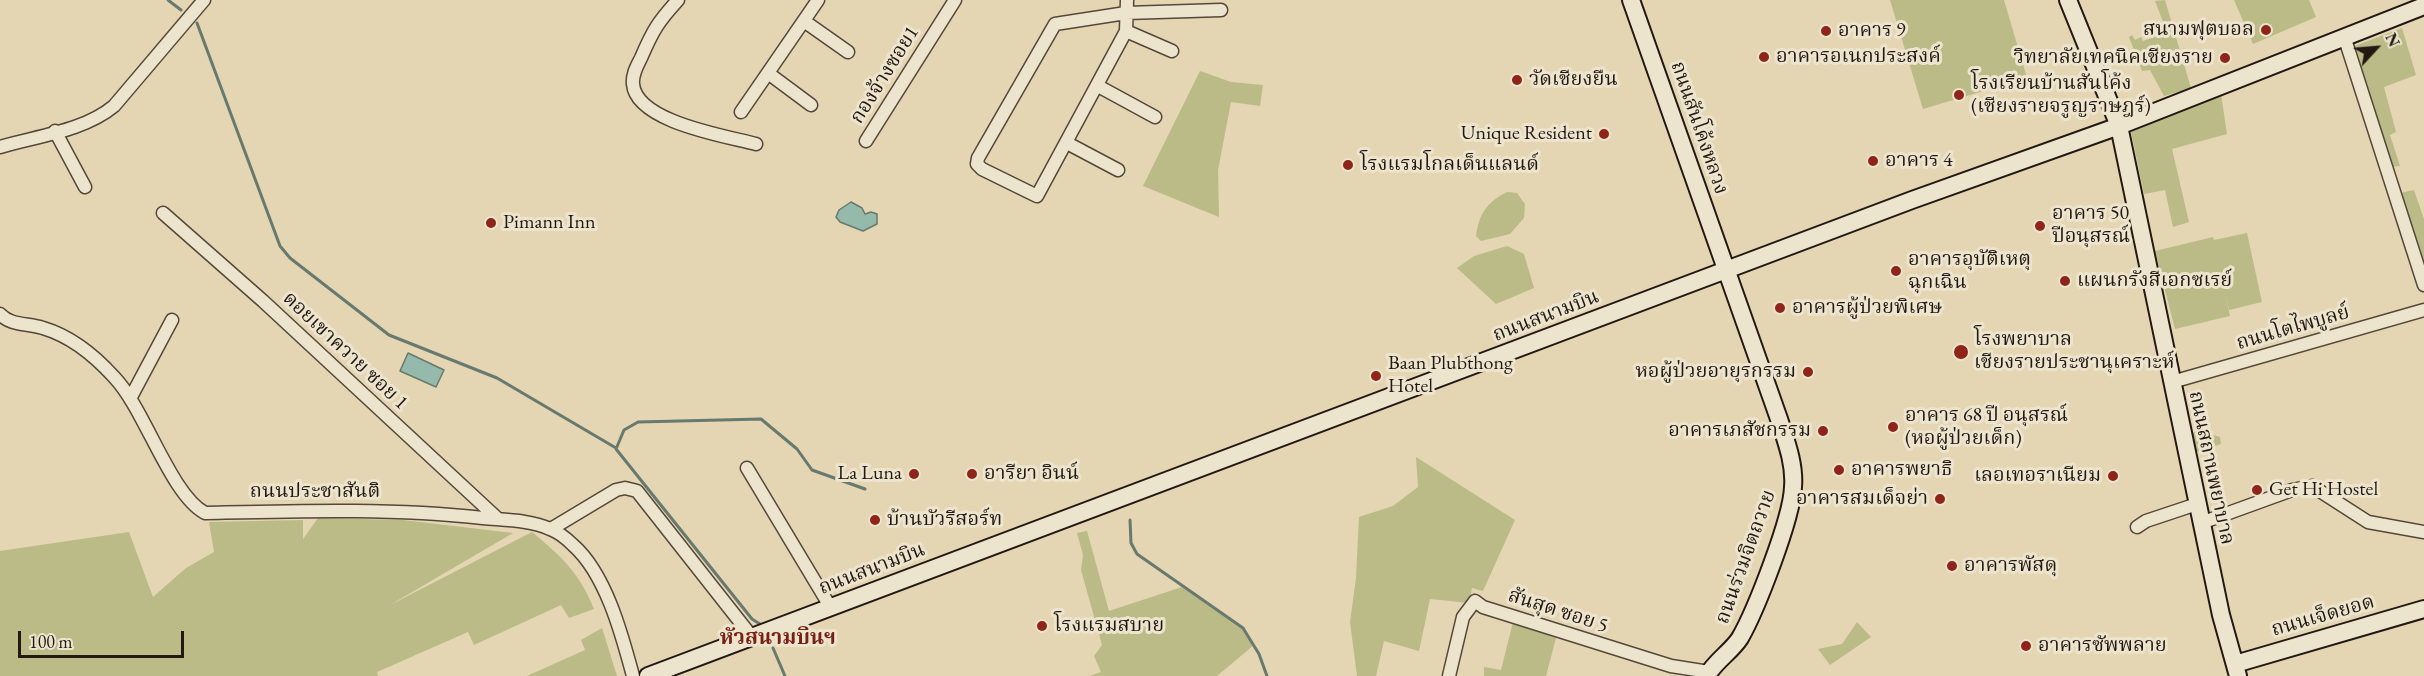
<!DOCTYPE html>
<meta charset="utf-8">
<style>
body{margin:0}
#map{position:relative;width:2424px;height:676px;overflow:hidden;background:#e4d5b3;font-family:"EB Garamond",serif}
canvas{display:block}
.north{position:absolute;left:2346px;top:18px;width:60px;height:60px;-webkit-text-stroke:4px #ede4ce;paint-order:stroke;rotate:64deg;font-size:16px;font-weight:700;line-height:24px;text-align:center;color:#241912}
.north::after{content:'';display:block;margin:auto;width:21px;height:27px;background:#241912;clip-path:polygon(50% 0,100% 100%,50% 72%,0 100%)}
.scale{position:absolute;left:18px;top:631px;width:166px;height:27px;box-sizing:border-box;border:3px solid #241912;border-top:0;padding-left:8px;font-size:18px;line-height:21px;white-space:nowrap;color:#241912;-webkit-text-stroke:4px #ede4ce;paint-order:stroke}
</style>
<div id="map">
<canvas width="2424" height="676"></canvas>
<div class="north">N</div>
<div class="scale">100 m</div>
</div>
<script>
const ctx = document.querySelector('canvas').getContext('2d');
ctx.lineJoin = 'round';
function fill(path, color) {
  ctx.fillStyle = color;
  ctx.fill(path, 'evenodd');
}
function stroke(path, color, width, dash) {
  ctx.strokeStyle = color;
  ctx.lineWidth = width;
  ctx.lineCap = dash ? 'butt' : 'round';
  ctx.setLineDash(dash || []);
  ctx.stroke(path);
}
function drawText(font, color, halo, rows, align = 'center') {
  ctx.font = font + ' "EB Garamond","Noto Serif Thai",serif';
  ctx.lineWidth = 6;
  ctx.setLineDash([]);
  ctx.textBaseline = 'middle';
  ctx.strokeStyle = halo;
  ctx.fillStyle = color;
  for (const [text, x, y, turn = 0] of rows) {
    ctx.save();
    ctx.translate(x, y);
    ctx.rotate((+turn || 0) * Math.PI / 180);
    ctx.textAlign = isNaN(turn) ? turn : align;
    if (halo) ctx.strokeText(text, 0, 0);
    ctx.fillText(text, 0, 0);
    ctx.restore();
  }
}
fill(new Path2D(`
 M1890 0H2004L2027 78 1923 109Z
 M2165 0 2191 88 2164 96 2150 70 2142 71 2129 37 2132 35 2135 40 2141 37 2143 41 2167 32 2155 1Z
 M2234 0H2309L2316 17 2253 44Z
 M2402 28 2416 75 2384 87 2396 132 2390 135 2400 166 2390 167 2352 47Z
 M1200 71 1231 82 1263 85 1260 106 1231 102 1218 170 1219 217 1143 186Z
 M2221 94 2227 134 2172 149 2189 222 2173 227 2165 190 2144 194 2131 132Z
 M2414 190 2424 219V261L2400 193Z
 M1507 192 1517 193 1525 204 1524 218 1510 234 1481 241 1476 236C1479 214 1487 202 1507 192Z
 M2247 233 2262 302 2229 310 2224 289 2230 316 2175 329 2155 251 2213 237 2214 240Z
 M1507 246 1524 254 1534 288 1496 304 1457 268 1474 256Z
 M2200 431 2220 437 2221 444 2194 453 2190 433Z
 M1416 457 1515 520 1483 591 1472 588 1469 603 1430 599 1419 651 1384 641 1376 676H1357L1350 622 1356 578 1359 517 1393 506 1418 487Z
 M318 518 403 520 513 533 390 605 532 532C562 557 579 572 594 609L569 618 561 605 474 645 468 632 377 672 378 676H0V551L129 532 153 597 186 568 214 552 209 522 303 520V539Z
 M1087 531 1109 611 1182 587 1243 628 1254 645 1217 676H1090L1101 672 1094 656 1102 645 1081 570 1083 555 1077 533Z
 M1513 622 1556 638 1546 676H1484V667L1501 670Z
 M1857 622 1871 637 1830 665 1818 649 1842 644Z
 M602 628 617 676H527L585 650 581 640Z`), '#bb8');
const water = new Path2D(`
 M851 202 862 208 865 214 871 212 877 214V224L863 231 840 222 836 217 839 210Z
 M408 353 444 370 436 387 400 371Z`);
fill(water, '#95b9ab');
stroke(water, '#68796e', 1.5);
stroke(new Path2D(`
 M168 0 181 10
 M197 23 280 246 290 258 389 335 497 378 616 448
 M1130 520 1131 543 1137 554 1243 628 1259 654 1267 676
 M763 626 752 619 616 449 624 430 638 422 761 419 797 449 812 470 865 489
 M773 648 785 676`), '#68796e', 3);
const street = new Path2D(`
 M678 0C658 22 653 30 641 58 637 66 632 74 633 84 636 122 726 136 756 144
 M1127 0 1126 31 1037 196 982 169 977 164 978 158 1055 24 1126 13 1221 10
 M804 21 848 52
 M1126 31 1172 51
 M2344 36 2424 285
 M768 73 811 105
 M1098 86 1155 117
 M741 112 818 0
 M55 131 85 187
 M866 141 955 0
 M1067 143 1118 170
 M0 147C37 136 84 131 114 106L204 0
 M163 213 263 301 498 519
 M0 314C11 326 28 323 43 328 70 336 95 356 114 377 145 409 170 494 205 513 298 511 391 508 483 518 504 520 531 520 550 529 558 532 567 539 573 545 606 574 622 635 633 676
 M2172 382 2424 310
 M131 397 172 320
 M747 468 831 608
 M2201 523 2292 490 2312 486 2368 522 2424 532
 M2137 527 2146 521 2197 504
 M551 529 616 490 625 488 637 491 752 637
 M1449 676 1463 617 1475 601 1483 607 1671 666 1709 672`);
const secondary = new Path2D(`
 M1631 0 1779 419C1786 441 1795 464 1793 487 1792 518 1756 610 1740 638 1731 652 1714 662 1707 676
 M2068 0 2119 126 2221 615 2238 676
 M2235 664 2424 609
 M648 676 1912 200 2119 126 2424 6`);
stroke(street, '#54483a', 15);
stroke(secondary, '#241912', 20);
stroke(street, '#ede4ce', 12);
stroke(secondary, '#ede4ce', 16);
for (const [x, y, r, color] of [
 [2266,30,6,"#8f2418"],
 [1826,31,6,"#8f2418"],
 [1764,57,6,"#8f2418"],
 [2225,58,6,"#8f2418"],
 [1517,80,6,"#8f2418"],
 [1959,95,6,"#8f2418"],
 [1604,134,6,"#8f2418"],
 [1873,161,6,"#8f2418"],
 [1348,165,6,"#8f2418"],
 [491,223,6,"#8f2418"],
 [2040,226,6,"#8f2418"],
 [1896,271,6,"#8f2418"],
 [2065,281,6,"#8f2418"],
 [1780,308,6,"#8f2418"],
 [1961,352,8,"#8f2418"],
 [1808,372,6,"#8f2418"],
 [1376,376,6,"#8f2418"],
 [1893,427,6,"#8f2418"],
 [1823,431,6,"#8f2418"],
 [1839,470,6,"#8f2418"],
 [914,474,6,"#8f2418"],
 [972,474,6,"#8f2418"],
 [2113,476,6,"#8f2418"],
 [2257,490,6,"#8f2418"],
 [1940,499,6,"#8f2418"],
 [875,520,6,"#8f2418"],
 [1952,566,6,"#8f2418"],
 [1042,626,6,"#8f2418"],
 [2026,646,6,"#8f2418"]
]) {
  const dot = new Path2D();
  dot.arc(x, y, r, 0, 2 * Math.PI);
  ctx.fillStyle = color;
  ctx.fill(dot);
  stroke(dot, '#ede4ce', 2);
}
drawText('20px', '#241912', '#ede4ce', [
 ["สนามฟุตบอล",2254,30,"right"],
 ["อาคาร 9",1838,31],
 ["อาคารอเนกประสงค์",1776,57],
 ["วิทยาลัยเทคนิคเชียงราย",2213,58,"right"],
 ["วัดเชียงยืน",1529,80],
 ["โรงเรียนบ้านสันโค้ง",1971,84],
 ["(เชียงรายจรูญราษฎร์)",1971,107],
 ["Unique Resident",1592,134,"right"],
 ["อาคาร 4",1885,161],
 ["โรงแรมโกลเด็นแลนด์",1360,165],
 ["อาคาร 50",2052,214],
 ["ปีอนุสรณ์",2052,237],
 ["Pimann Inn",503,223],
 ["อาคารอุบัติเหตุ",1908,260],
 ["ฉุกเฉิน",1908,283],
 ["แผนกรังสีเอกซเรย์",2077,281],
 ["อาคารผู้ป่วยพิเศษ",1792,308],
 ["โรงพยาบาล",1974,340],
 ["เชียงรายประชานุเคราะห์",1974,363],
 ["Baan Plubthong",1388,364],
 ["Hotel",1388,387],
 ["หอผู้ป่วยอายุรกรรม",1796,372,"right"],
 ["อาคาร 68 ปี อนุสรณ์",1905,416],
 ["(หอผู้ป่วยเด็ก)",1905,439],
 ["อาคารเภสัชกรรม",1811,431,"right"],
 ["อาคารพยาธิ",1851,470],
 ["La Luna",902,474,"right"],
 ["อารียา อินน์",984,474],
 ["เลอเทอราเนียม",2101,476,"right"],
 ["Get Hi Hostel",2269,490],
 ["อาคารสมเด็จย่า",1928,499,"right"],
 ["บ้านบัวรีสอร์ท",887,520],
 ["อาคารพัสดุ",1964,566],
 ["โรงแรมสบาย",1054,626],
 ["อาคารซัพพลาย",2038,646]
], 'left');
drawText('20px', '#241912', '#ede4ce', [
 ["กองจ้างซอย1",885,75,-58],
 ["ถนนสันโค้งหลวง",1699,128,71],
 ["ถนนสนามบิน",1546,316,-21],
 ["ถนนโตไพบูลย์",2293,328,-16],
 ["ดอยเขาควาย ซอย 1",345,351,43],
 ["ถนนสถานพยาบาล",2211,468,78],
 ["ถนนประชาสันติ",315,492],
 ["ถนนร่วมจิตถวาย",1746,557,-70],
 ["ถนนสนามบิน",872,569,-21],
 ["สันสุด ซอย 5",1558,611,18],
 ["ถนนเจ็ดยอด",2323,616,-16]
]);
drawText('bold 21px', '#7a1f14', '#ede4ce', [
 ["หัวสนามบินฯ",778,638]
]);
</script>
